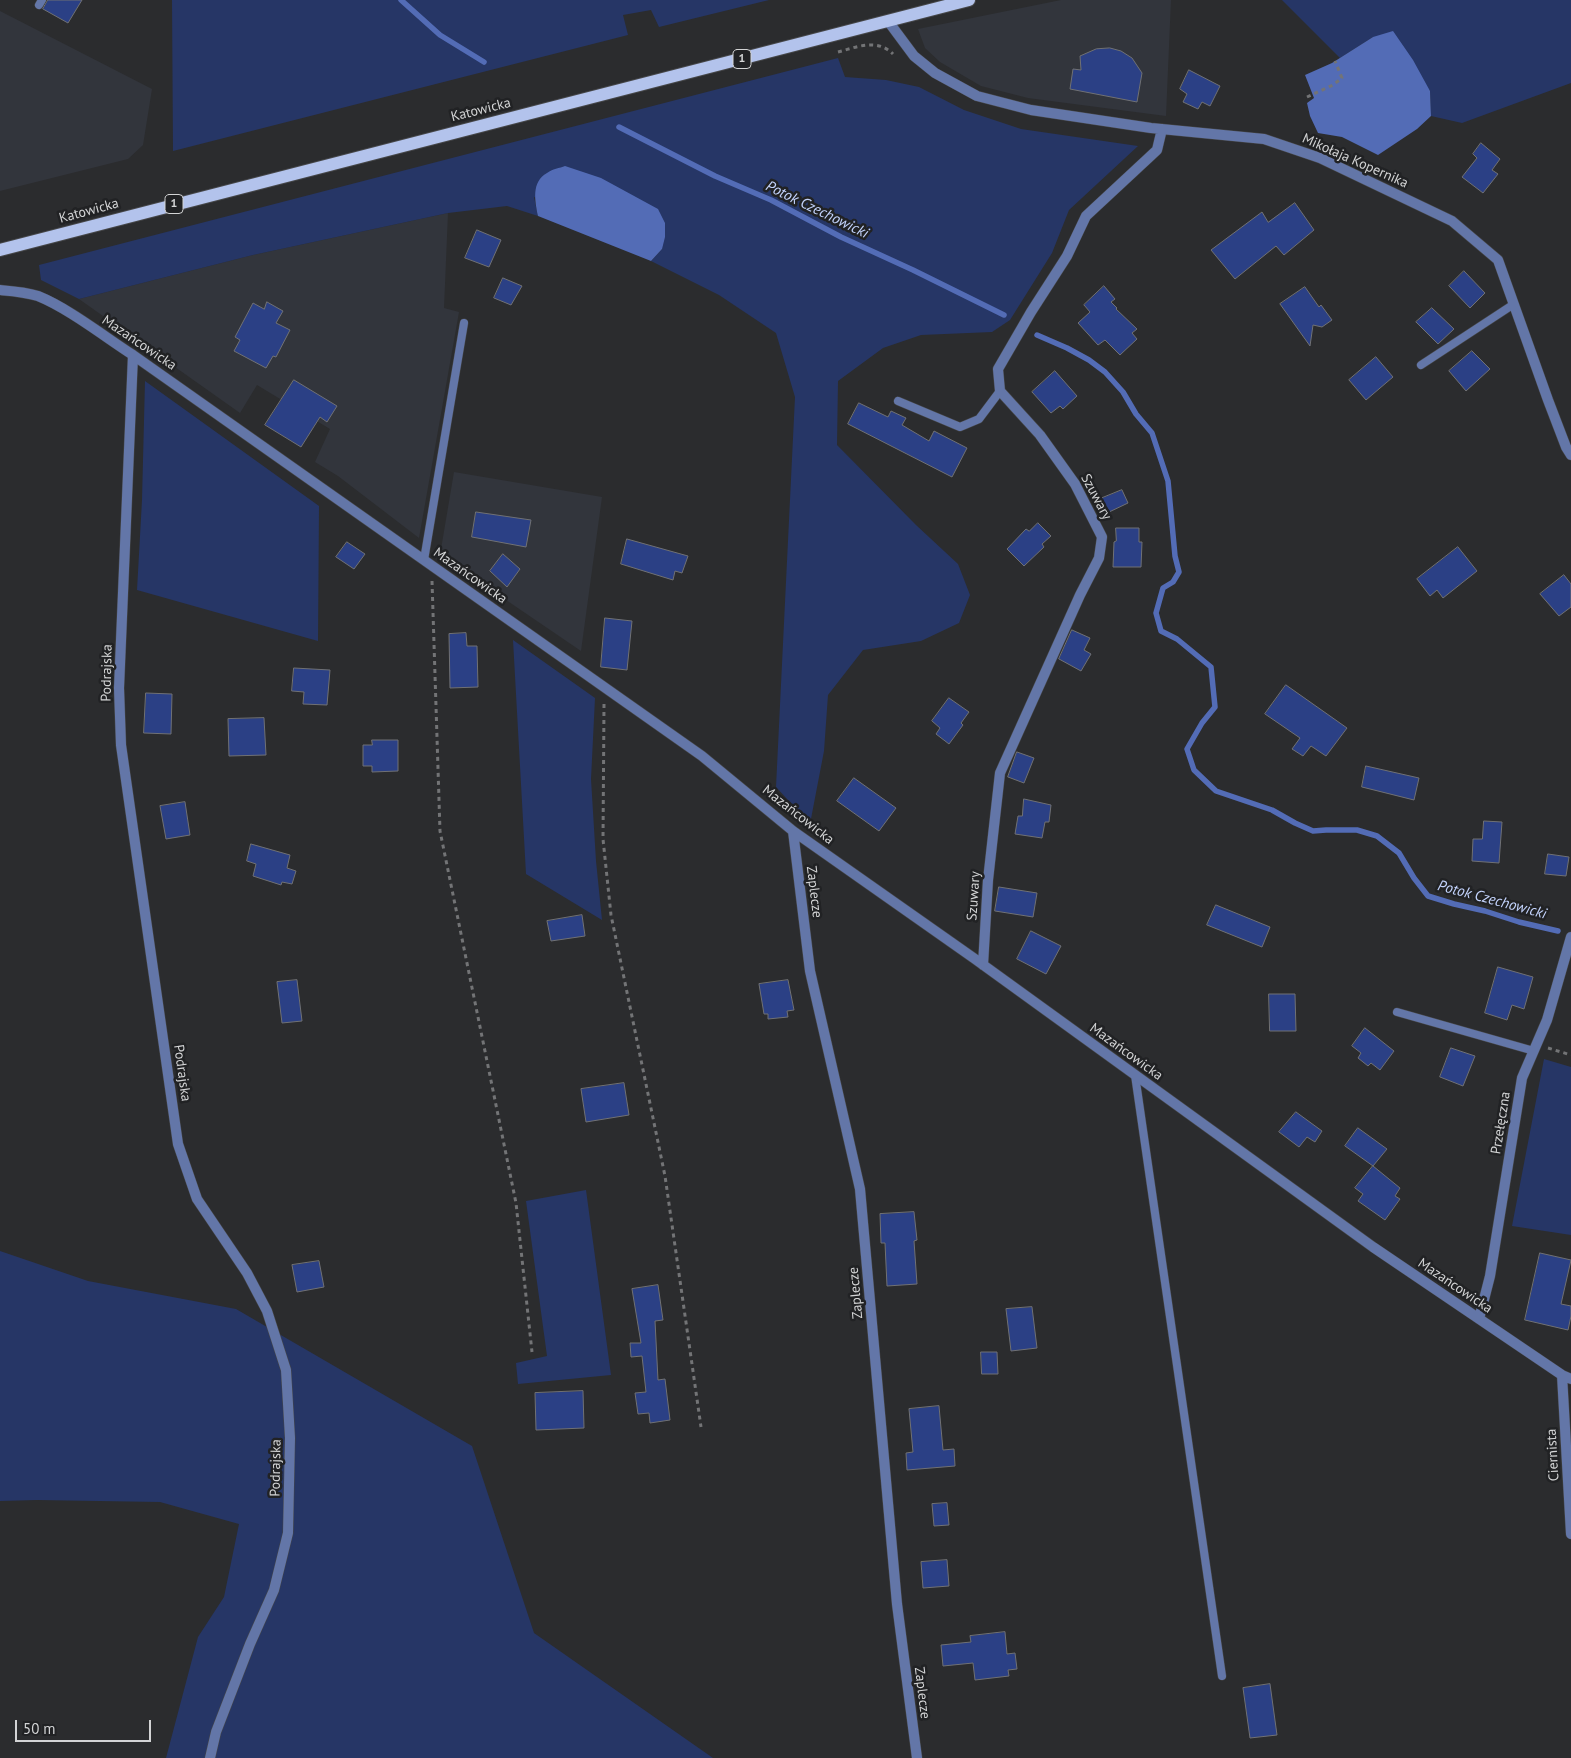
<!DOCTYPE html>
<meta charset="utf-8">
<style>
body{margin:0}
#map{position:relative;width:1571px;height:1758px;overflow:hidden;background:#2b2c2e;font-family:"PT Sans",sans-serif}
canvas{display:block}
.scale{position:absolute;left:15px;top:1720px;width:136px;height:22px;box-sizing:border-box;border:2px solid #d3d4d5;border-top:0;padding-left:6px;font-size:15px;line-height:18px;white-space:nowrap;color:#d3d4d5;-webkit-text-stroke:4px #212224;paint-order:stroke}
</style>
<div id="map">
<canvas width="1571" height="1758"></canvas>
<div class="scale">50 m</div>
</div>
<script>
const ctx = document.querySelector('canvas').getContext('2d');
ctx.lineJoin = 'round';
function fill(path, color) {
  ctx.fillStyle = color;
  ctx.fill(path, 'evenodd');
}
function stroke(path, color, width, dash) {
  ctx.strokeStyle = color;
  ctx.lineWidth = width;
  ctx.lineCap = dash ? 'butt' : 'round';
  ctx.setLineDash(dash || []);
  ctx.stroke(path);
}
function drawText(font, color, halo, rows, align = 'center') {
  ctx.font = font + ' "PT Sans",sans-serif';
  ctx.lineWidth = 5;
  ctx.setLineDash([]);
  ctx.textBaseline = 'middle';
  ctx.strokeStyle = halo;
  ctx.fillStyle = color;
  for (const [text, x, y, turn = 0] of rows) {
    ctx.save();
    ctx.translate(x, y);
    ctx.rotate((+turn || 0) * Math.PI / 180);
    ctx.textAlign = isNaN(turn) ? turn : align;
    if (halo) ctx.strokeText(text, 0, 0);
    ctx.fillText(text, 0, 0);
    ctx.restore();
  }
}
fill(new Path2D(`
 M1061 0H1171L1166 116 1028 98 981 86 940 62 925 48 918 29Z
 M0 11 152 89 143 145 128 159 0 191Z
 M448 213 444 308 459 312 419 538 338 476 315 462 330 429 257 385 240 413 79 299 253 255Z
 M454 472 602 497 581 651 440 555Z`), '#32353c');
fill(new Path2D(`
 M172 0H769L659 27 651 10 623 15 628 35 173 151Z
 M1282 0H1571V83L1462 123 1431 116 1430 91 1373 37 1340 58Z
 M838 58 845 77 886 80 919 87 964 110 1021 129 1138 146 1069 210 1052 253 1010 320 992 332 921 335 883 348 838 381 837 445 916 525 958 564 970 595 959 623 921 641 863 650 828 695 824 751 810 824 776 787 795 397 776 333 719 295 651 261 662 249 534 197 538 216 507 206 448 213 253 255 79 299 41 280 39 265Z
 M145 381 319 506 318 641 137 590 142 500Z
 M513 640 595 698 591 779 596 861 602 920 526 874Z
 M1544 1059 1571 1067V1235L1512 1226Z
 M586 1190 611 1375 518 1384 516 1363 547 1356 526 1201Z
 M0 1251 88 1281 236 1309 472 1446 534 1633 713 1758H166L198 1637 224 1597 239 1524 160 1502 37 1500 0 1501Z`), '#263666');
fill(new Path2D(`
 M1393 31 1413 60 1430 91 1431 116 1417 129 1378 155 1342 137 1318 133 1310 116 1307 103 1314 98 1305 75 1332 63 1373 37Z
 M565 166 601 178 658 209 665 223V237L662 249 651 261 538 216C535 201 531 182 547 173 552 169 560 168 565 166Z`), '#536cb6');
stroke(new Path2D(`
 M401 0 440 35 484 62
 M619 127 715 176 771 200 841 237 913 270 1004 315
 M1037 335 1067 348 1089 360 1105 372 1123 392 1136 414 1152 433 1168 481 1175 556 1179 572 1173 582 1163 588 1156 613 1161 631 1177 639 1211 667 1215 707 1202 723 1187 749 1194 770 1216 791 1272 810 1295 823 1313 831 1326 830H1357L1377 836 1399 853 1414 878 1428 896 1454 904 1485 911 1519 922 1558 931`), '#536cb6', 5.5);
const building = new Path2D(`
 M48 0H82L68 23 43 9Z
 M1110 48 1121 51 1132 58 1142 73 1137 102 1070 89 1073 69 1081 70 1080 56 1096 49Z
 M1189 70 1220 86 1210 106 1202 102 1198 109 1183 102 1187 94 1180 89Z
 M1481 143 1500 159 1492 170 1498 174 1483 193 1462 177 1477 158 1473 154Z
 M1295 203 1314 230 1284 255 1276 246 1235 279 1211 250 1262 212 1268 222Z
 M477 230 501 240 489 267 465 258Z
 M1464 271 1485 293 1470 308 1449 286Z
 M503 278 522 286 511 305 494 298Z
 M1104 286 1115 299 1111 302 1117 308 1116 309 1137 329 1132 333 1137 339 1120 355 1105 340 1098 345 1078 323 1090 312 1084 305Z
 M1305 287 1319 307 1321 305 1332 320 1322 327 1313 325 1310 346 1280 304Z
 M267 302 283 311 276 323 290 330 276 357 273 356 266 368 234 351 240 340 235 337 253 303 264 309Z
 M1432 308 1454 329 1438 344 1416 322Z
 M1472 351 1490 369 1466 391 1449 371Z
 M1376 357 1393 377 1366 400 1349 380Z
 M1055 371 1077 396 1063 409 1060 406 1051 413 1032 392Z
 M294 380 337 406 327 422 320 417 301 447 265 425Z
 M859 403 888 417 891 411 906 418 902 425 929 441 934 431 967 448 952 477 848 424Z
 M1122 490 1128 503 1107 513 1100 499Z
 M476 512 531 520 526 547 472 537Z
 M1038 523 1051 536 1042 544 1044 547 1024 566 1007 549 1026 529 1029 531Z
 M1116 528H1139V542H1142L1141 567H1113L1114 542 1116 541Z
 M627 539 688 556 682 573 675 571 673 580 621 564Z
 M347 542 365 554 354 569 336 557Z
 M1458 547 1477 571 1443 598 1437 590 1430 596 1417 579Z
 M503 554 520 569 507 587 490 571Z
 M1564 575 1571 584V607L1559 616 1540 594Z
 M605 618 632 621 627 670 601 667Z
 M1072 630 1090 638 1084 650 1091 654 1081 671 1059 659Z
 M466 633 467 646H477L478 687 450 688 449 634Z
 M294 668 330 670 327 705 303 704 304 692 292 691Z
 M1286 685 1347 728 1326 756 1311 746 1303 756 1292 749 1300 738 1265 714Z
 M146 693 172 694 171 734 144 733Z
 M949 698 969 712 961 723 963 725 949 744 936 734 940 728 932 721Z
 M264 718 266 755 229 756 228 719Z
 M372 740H398V771L372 772V766H363V745H372Z
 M1017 752 1034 758 1024 783 1008 777Z
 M1366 766 1419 778 1414 800 1362 787Z
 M854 778 896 808 879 831 837 801Z
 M1024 799 1051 805 1049 822H1045L1042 838 1015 834 1018 816H1022Z
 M185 802 190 835 166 839 160 806Z
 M1484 821 1502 822 1499 863 1472 861 1473 839H1482Z
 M251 844 290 855 287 868 296 871 292 884 282 882 281 885 253 876 256 864 247 861Z
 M1548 854 1569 857 1566 876 1545 874Z
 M999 887 1037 893 1033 917 995 911Z
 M1216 905 1270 927 1262 947 1207 925Z
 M582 915 585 936 551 941 547 921Z
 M1031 931 1061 946 1046 974 1017 959Z
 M1498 967 1533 977 1524 1009 1512 1005 1507 1020 1485 1013Z
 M297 980 302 1021 282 1023 277 982Z
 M788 980 794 1010 787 1011 788 1017 768 1019V1014H764L759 984Z
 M1269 994H1295L1296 1031H1270Z
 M1365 1028 1394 1051 1380 1070 1371 1063 1368 1066 1358 1058 1361 1053 1352 1046Z
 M1451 1048 1475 1056 1463 1086 1440 1077Z
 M624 1083 629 1115 586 1122 581 1089Z
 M1296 1112 1322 1131 1315 1142 1307 1137 1299 1147 1279 1132Z
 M1358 1128 1387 1149 1373 1166 1345 1146Z
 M1373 1166 1400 1188 1395 1196 1400 1199 1385 1220 1358 1201 1363 1194 1355 1188Z
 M914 1212 917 1240 914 1241 917 1284 887 1286 885 1243H881L880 1214Z
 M1540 1253 1571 1260 1561 1304 1571 1306V1316L1568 1330 1525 1320Z
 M319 1261 324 1287 297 1292 292 1265Z
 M658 1285 663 1320 655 1321 658 1380 665 1379 670 1420 650 1423 649 1413 638 1414 635 1393 646 1392 642 1356 631 1357 630 1343H641L632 1289Z
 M1032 1307 1037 1348 1011 1351 1006 1309Z
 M981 1352H997L998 1374H982Z
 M583 1391 584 1428 536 1430 535 1393Z
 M939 1406 943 1450 954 1449 955 1466 907 1470 906 1453 913 1452 909 1409Z
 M947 1503 949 1525 934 1526 932 1504Z
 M947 1560 949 1586 923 1588 921 1562Z
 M1005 1632 1007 1654 1015 1653 1017 1669 1008 1670 1009 1676 975 1680 973 1663 943 1666 941 1645 971 1642 970 1636Z
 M1270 1684 1277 1735 1250 1738 1243 1688Z`);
fill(building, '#2b4085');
stroke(building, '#707174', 1);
const service = new Path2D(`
 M39 5 42 0
 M1421 365 1514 304
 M898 401 960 427 979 419 1000 391
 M424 560 464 323
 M1397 1012 1534 1051
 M1135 1075 1222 1676`);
const minor = new Path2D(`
 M888 21 914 56 935 73 977 96 1031 110 1151 128 1264 139 1320 158 1452 221 1498 260 1548 400 1566 447 1571 455
 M0 290C12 291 26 292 38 296 68 308 105 337 133 355L702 756 793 831 975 959 1373 1247 1562 1375 1571 1379
 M133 355 119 688 121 745 178 1144 197 1199 247 1273 267 1311 286 1370 290 1438 288 1533 274 1590 250 1644 216 1732 210 1758
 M793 831 810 971 860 1189 897 1604 917 1758
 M983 965 988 880 1000 773 1080 595 1099 558 1102 537 1075 484 1040 435 1000 391 998 369 1031 312 1067 256 1086 216 1157 150 1162 129
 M1479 1319 1490 1276 1522 1078 1547 1020 1571 937
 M1562 1375 1571 1534`);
const primary = new Path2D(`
 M0 250 969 0`);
stroke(service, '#464749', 9);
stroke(minor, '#464749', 11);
stroke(primary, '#464749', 14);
stroke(new Path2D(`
 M838 52C857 47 877 38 893 54
 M1307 97 1333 85 1342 78 1335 61
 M432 581 440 831 516 1203 532 1352
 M604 704 603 839 611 915 665 1176 701 1427
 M1548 1048 1571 1055`), '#737476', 3, [4, 4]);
stroke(service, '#6376a8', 8);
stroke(minor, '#6376a8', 10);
stroke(primary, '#b3c3ec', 12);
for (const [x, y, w] of [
 [742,59,18],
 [174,204,18]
]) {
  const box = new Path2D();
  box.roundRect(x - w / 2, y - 9.5, w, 19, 4);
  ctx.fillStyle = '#212224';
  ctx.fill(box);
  stroke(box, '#d3d4d5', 1);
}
drawText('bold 12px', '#d3d4d5', null, [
 ["1",742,59],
 ["1",174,204]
]);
drawText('14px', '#d3d4d5', '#212224', [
 ["Katowicka",481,110,-14],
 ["Mikołaja Kopernika",1355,161,24],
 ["Katowicka",89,211,-15],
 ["Mazańcowicka",139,343,34],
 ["Szuwary",1096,497,62],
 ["Mazańcowicka",470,576,35],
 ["Podrajska",107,673,-89],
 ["Mazańcowicka",798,815,38],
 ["Zaplecze",814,892,83],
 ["Szuwary",974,896,-86],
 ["Mazańcowicka",1126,1052,36],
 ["Podrajska",182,1073,82],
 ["Przełęczna",1501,1123,-81],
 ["Mazańcowicka",1455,1286,34],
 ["Zaplecze",856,1293,-95],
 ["Ciernista",1553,1455,-93],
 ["Podrajska",276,1468,-89],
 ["Zaplecze",922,1693,83]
]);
drawText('italic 15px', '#c3d3fc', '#212224', [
 ["Potok Czechowicki",817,210,26],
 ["Potok Czechowicki",1492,900,15]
]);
</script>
